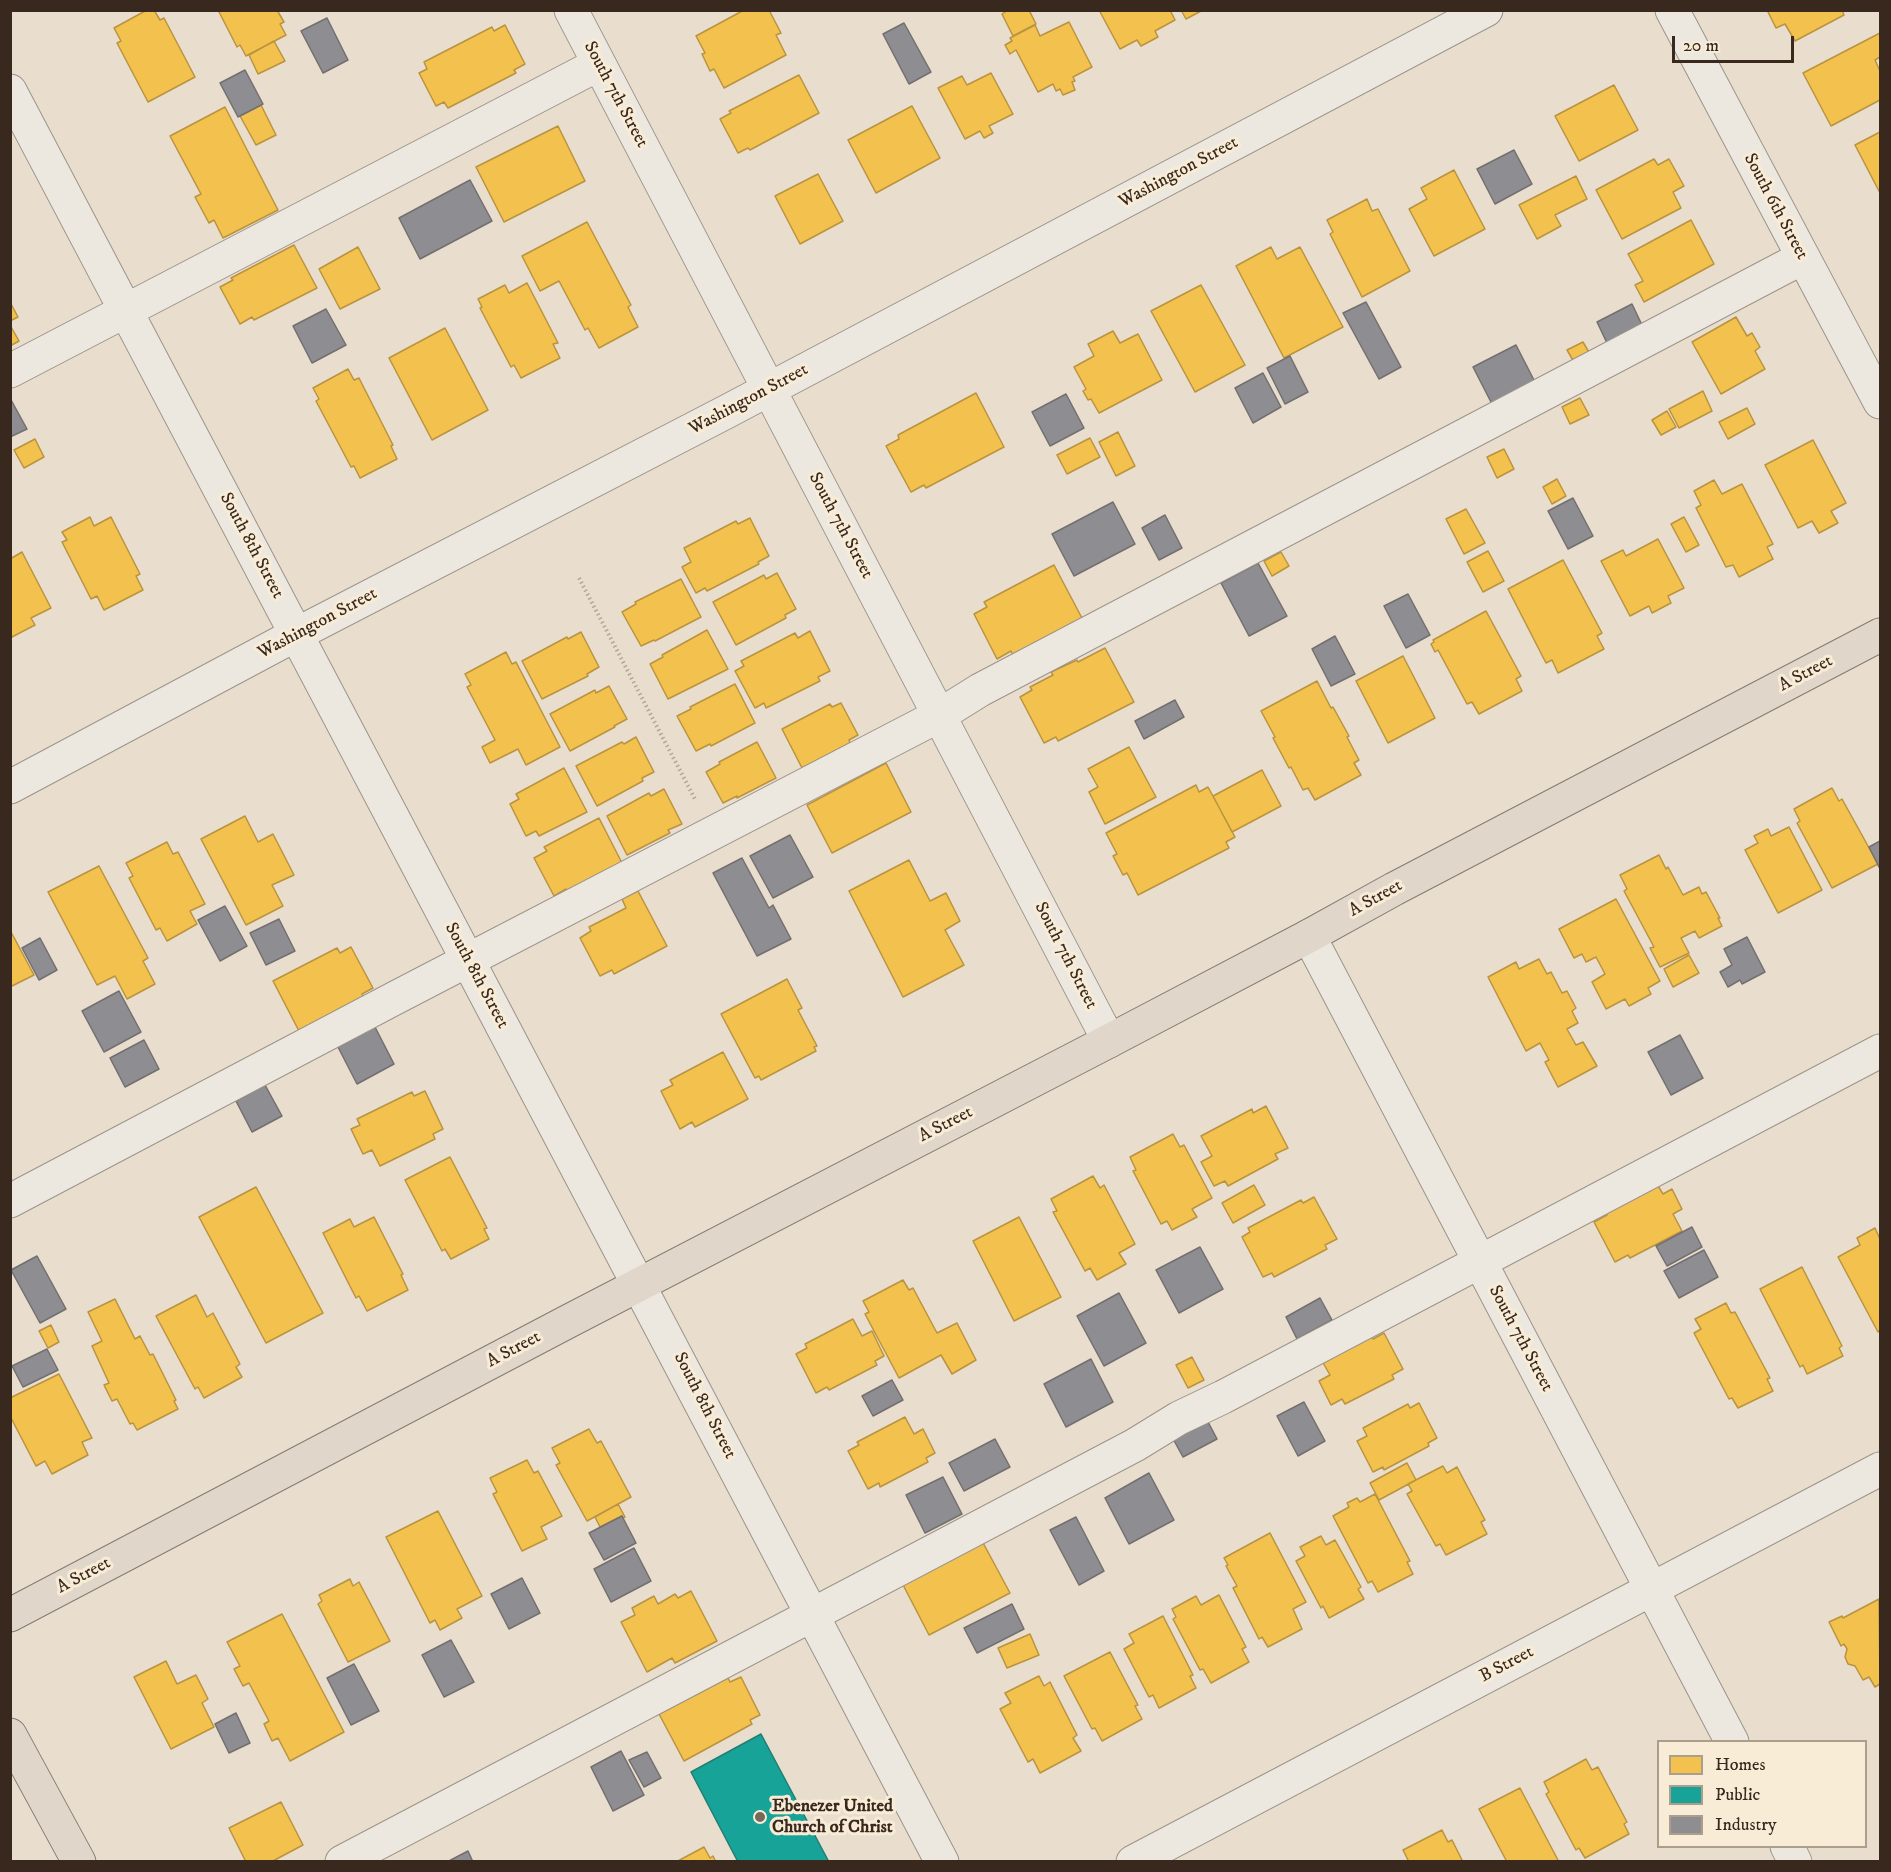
<!DOCTYPE html>
<style>
body{margin:0}
#map{position:relative;width:1891px;height:1872px;overflow:hidden;background:#e9dece;font-family:"IM FELL DW Pica",serif}
canvas{display:block}
.frame{position:absolute;inset:0;border:12px solid #39281d;pointer-events:none}
.legend{position:absolute;left:1657px;top:1740px;width:210px;height:108px;box-sizing:border-box;background:#f8ecd7;border:2px solid #ac9e8d;margin:0;padding:8px 10px;list-style:none;font-size:18px;color:#39281d}
.legend li{display:flex;align-items:center;gap:12px;height:30px}
.legend b{width:30px;border:2px solid #ac9e8d}
.scale{position:absolute;left:1672px;top:36px;width:122px;height:27px;box-sizing:border-box;border:3px solid #39281d;border-top:0;padding-left:8px;font-size:18px;line-height:21px;white-space:nowrap;color:#39281d;-webkit-text-stroke:4px #f8ecd7;paint-order:stroke}
</style>
<div id="map">
<canvas width="1891" height="1872"></canvas>
<div class="frame"></div>
<ul class="legend">
<li><b style="height:16px;background:#f2c14e"></b>Homes</li>
<li><b style="height:16px;background:#17a398"></b>Public</li>
<li><b style="height:16px;background:#8d8d92"></b>Industry</li>
</ul>
<div class="scale">20 m</div>
</div>
<script>
const ctx = document.querySelector('canvas').getContext('2d');
ctx.lineJoin = 'round';
function fill(path, color) {
  ctx.fillStyle = color;
  ctx.fill(path, 'evenodd');
}
function stroke(path, color, width, dash) {
  ctx.strokeStyle = color;
  ctx.lineWidth = width;
  ctx.lineCap = dash ? 'butt' : 'round';
  ctx.setLineDash(dash || []);
  ctx.stroke(path);
}
function drawText(font, color, halo, rows, align = 'center') {
  ctx.font = font + ' "IM FELL DW Pica",serif';
  ctx.lineWidth = 6;
  ctx.setLineDash([]);
  ctx.textBaseline = 'middle';
  ctx.strokeStyle = halo;
  ctx.fillStyle = color;
  for (const [text, x, y, turn = 0] of rows) {
    ctx.save();
    ctx.translate(x, y);
    ctx.rotate((+turn || 0) * Math.PI / 180);
    ctx.textAlign = isNaN(turn) ? turn : align;
    if (halo) ctx.strokeText(text, 0, 0);
    ctx.fillText(text, 0, 0);
    ctx.restore();
  }
}
const homes = new Path2D(`
 M147 10H154L160 20 164 18 195 77 148 102 117 43 121 41 114 28Z
 M218 10H277L284 22 280 24 286 35 246 56 240 45 237 47Z
 M744 10H769L781 33 776 35 786 55 724 88 714 69 710 71 702 54 705 53 696 36Z
 M1008 10H1029L1036 24 1013 36 1002 14Z
 M1099 10H1170L1175 20 1155 31 1158 37 1141 46 1137 40 1120 49Z
 M1181 10H1203L1186 19Z
 M1767 10H1842L1844 15 1795 41 1785 24 1776 28Z
 M1069 22 1092 67 1073 77 1075 81 1072 82 1075 90 1063 95 1060 89 1056 91 1053 84 1038 92 1016 50 1010 54 1005 45 1012 41 1010 38 1035 25 1040 36Z
 M505 25 525 64 514 70 516 73 448 108 444 102 436 106 419 73 427 69 424 62 492 27 494 31Z
 M1880 33V57L1875 60 1880 71V100L1831 126 1803 73Z
 M274 41 285 61 258 74 249 55Z
 M991 73 1013 114 989 126 993 133 984 138 980 131 965 139 938 88 962 76 967 85Z
 M799 75 819 113 750 150 748 148 738 153 720 119 731 113 729 111Z
 M1614 85 1638 130 1579 161 1555 116Z
 M261 105 276 135 256 145 240 116Z
 M912 106 940 158 876 193 848 140Z
 M225 107 278 210 223 238 214 220 209 223 195 197 201 194 170 136Z
 M558 126 585 181 504 222 476 167Z
 M1880 132V193L1855 145Z
 M1654 159 1658 165 1669 159 1684 186 1673 192 1681 208 1622 239 1596 190Z
 M1454 170 1485 229 1434 256 1409 209 1427 199 1421 188Z
 M818 174 843 221 800 244 775 196Z
 M1576 176 1587 199 1555 215 1561 226 1537 239 1519 205Z
 M1367 199 1372 211 1378 209 1410 271 1362 297 1330 234 1333 232 1327 220Z
 M1691 220 1714 264 1644 302 1635 285 1643 281 1628 254Z
 M587 222 631 305 628 307 638 327 599 348 588 328 585 330 559 281 540 291 522 256Z
 M294 245 317 288 254 320 252 317 240 324 220 287 233 280 231 278Z
 M358 247 380 289 340 309 319 269Z
 M1271 247 1277 259 1300 247 1343 327 1284 358 1236 266Z
 M527 283 558 343 553 344 560 358 521 378 514 365 511 367 480 308 482 307 478 299 505 285 509 293Z
 M1201 285 1245 365 1195 392 1151 311Z
 M10 302 18 317 10 321Z
 M1736 317 1747 336 1752 333 1760 347 1755 351 1765 369 1721 394 1692 342Z
 M10 325 19 341 10 346Z
 M445 328 488 410 432 440 389 358Z
 M1113 331 1120 343 1138 334 1162 380 1099 413 1091 399 1088 400 1083 391 1086 389 1074 367 1094 356 1088 344Z
 M1583 342 1590 354 1574 362 1567 350Z
 M348 369 354 380 359 378 393 445 391 446 397 459 360 478 354 466 351 467 316 401 319 399 313 388Z
 M1703 391 1712 411 1679 428 1669 409Z
 M976 393 1004 447 926 488 924 485 911 492 886 446 899 439 898 435Z
 M1580 398 1589 415 1570 424 1562 407Z
 M1747 408 1755 424 1728 439 1719 422Z
 M1667 411 1676 427 1661 435 1652 420Z
 M1118 432 1135 466 1116 476 1099 442Z
 M1090 438 1100 457 1067 474 1057 455Z
 M35 439 44 457 24 468 14 450Z
 M1813 440 1846 503 1831 511 1838 523 1819 533 1812 521 1798 528 1765 465Z
 M1504 449 1514 469 1497 478 1487 457Z
 M1557 479 1566 496 1552 504 1543 487Z
 M1714 480 1722 494 1742 484 1773 544 1767 547 1773 559 1739 577 1733 565 1726 567 1696 508 1701 505 1694 491Z
 M1466 509 1485 543 1464 554 1446 519Z
 M90 517 94 526 111 517 140 574 136 576 143 590 104 610 97 596 91 599 62 542 67 540 62 532Z
 M1684 517 1699 545 1686 552 1671 524Z
 M750 518 769 556 758 562 759 564 707 591 705 588 696 593 682 567 691 562 684 548 736 521 738 524Z
 M1658 539 1684 588 1668 596 1671 603 1652 613 1649 606 1630 616 1601 561 1623 550 1626 556Z
 M1488 551 1504 581 1483 592 1467 562Z
 M22 552 51 608 31 618 35 625 10 638V559Z
 M1281 552 1289 566 1272 576 1264 561Z
 M1563 560 1602 633 1597 636 1604 649 1558 673 1552 660 1546 663 1508 589Z
 M1054 565 1083 620 1014 657 1011 651 997 659 974 614 987 607 984 602Z
 M777 573 796 609 785 615 786 618 736 645 713 602 764 575 766 579Z
 M681 579 701 617 655 641 654 640 641 646 622 612 636 604 635 602Z
 M1486 611 1521 676 1516 679 1522 691 1479 714 1472 702 1467 704 1438 650 1435 652 1431 644 1434 642 1433 640Z
 M707 630 728 669 668 699 650 664 663 657 662 655Z
 M810 631 830 671 818 677 820 681 766 708 764 703 755 708 735 671 744 666 741 661 795 633 798 638Z
 M581 632 599 667 587 674 588 676 542 699 522 661 567 637 568 639Z
 M1105 648 1134 702 1058 741 1056 737 1044 743 1020 697 1032 690 1030 687 1053 675 1051 672 1077 660 1078 662Z
 M506 652 512 664 516 662 560 747 526 765 518 749 490 763 482 747 495 740 467 687 471 685 465 674Z
 M1403 656 1435 718 1388 743 1356 681Z
 M1317 681 1331 708 1333 707 1349 736 1347 737 1359 760 1354 763 1361 775 1315 800 1308 788 1303 790 1291 767 1289 768 1273 738 1275 737 1261 711Z
 M735 684 755 723 711 746 710 744 696 751 677 716 691 709 690 707Z
 M609 686 627 719 614 726 615 727 570 751 550 714 595 690 596 693Z
 M841 703 858 735 849 740 850 743 802 768 782 729 830 704 832 707Z
 M636 737 654 772 642 778 643 781 597 806 576 766 622 742 624 744Z
 M757 742 776 778 737 798V796L723 803 706 772 720 764 719 762Z
 M1129 747 1156 797 1105 824 1089 792 1098 787 1088 769Z
 M886 763 911 812 832 853 807 805Z
 M564 768 587 812 539 836 536 831 526 836 510 804 519 799 516 794Z
 M1262 770 1281 806 1232 832 1213 796Z
 M1196 785 1199 792 1208 787 1235 837 1226 842 1229 848 1138 895 1127 873 1123 875 1113 856 1117 854 1106 833Z
 M1832 788 1839 801 1842 799 1878 864 1832 888 1797 823 1800 821 1794 809Z
 M664 789 682 824 668 830 670 833 627 855 607 816 649 793 651 796Z
 M245 816 258 842 273 834 294 875 272 885 283 906 246 925 201 839Z
 M599 818 623 865 568 893 566 889 554 896 534 858 547 851 544 847Z
 M1789 827 1822 890 1778 913 1745 850 1758 843 1754 836 1768 829 1771 836Z
 M167 842 173 854 178 852 205 904 190 911 197 924 167 941 160 928 156 930 129 878 133 876 126 863Z
 M1659 855 1666 869 1668 867 1683 895 1699 887 1702 894 1706 892 1720 918H1718L1722 926 1699 938 1695 931 1681 938 1689 953 1660 967 1650 948 1654 947 1624 891 1627 889 1620 875Z
 M909 860 930 901 946 893 960 921 945 930 964 965 903 997 849 891Z
 M99 866 148 958 143 961 155 984 127 999 115 976 97 985 48 892Z
 M638 891 667 946 614 974 612 970 600 976 580 938 591 931 589 927 626 908 622 899Z
 M1616 899 1660 981 1648 988 1651 994 1629 1006 1625 999 1606 1009 1592 982 1605 974 1596 957 1586 962 1582 954 1574 958 1559 929Z
 M10 930 34 975 10 987Z
 M351 947 373 988 362 994 364 999 300 1033 273 981 337 948 340 953Z
 M1689 955 1699 973 1673 987 1664 969Z
 M1539 959 1547 974 1551 972 1562 993 1567 991 1576 1008 1572 1011 1578 1023 1567 1029 1576 1045 1583 1042 1597 1066 1558 1087 1545 1062 1549 1060 1540 1043 1526 1051 1488 977 1516 962 1519 969Z
 M787 979 802 1008 798 1010 817 1046 814 1047 816 1051 761 1080 759 1076 755 1078 721 1014Z
 M723 1052 748 1099 695 1127 692 1122 680 1129 661 1091 673 1085 670 1080Z
 M425 1091 443 1129 433 1134 435 1139 380 1166 372 1150 363 1154 351 1129 360 1125 357 1119 412 1092 414 1096Z
 M1266 1106 1288 1148 1275 1154 1278 1159 1228 1186 1225 1181 1214 1186 1201 1162 1212 1156 1201 1136 1252 1109 1253 1113Z
 M1173 1134 1180 1147 1184 1145 1212 1198 1192 1209 1197 1217 1172 1230 1167 1221 1161 1224 1133 1171 1136 1170 1130 1157Z
 M450 1157 487 1228 484 1229 489 1239 451 1259 445 1249 442 1251 405 1180Z
 M1093 1176 1100 1188 1104 1185 1135 1244 1119 1253 1126 1264 1097 1280 1090 1268 1085 1271 1053 1212 1057 1211 1051 1199Z
 M1657 1184 1663 1194 1672 1189 1682 1209 1673 1214 1682 1231 1630 1258 1628 1255 1615 1262 1594 1222 1607 1215 1605 1212Z
 M1254 1185 1265 1205 1233 1223 1222 1203Z
 M256 1187 323 1313 266 1343 199 1217Z
 M1314 1197 1337 1239 1325 1245 1327 1249 1274 1277 1272 1273 1263 1277 1242 1237 1250 1232 1248 1228 1301 1200 1303 1203Z
 M374 1217 403 1274 401 1275 408 1290 367 1311 359 1296 356 1298 323 1233 350 1219 354 1227Z
 M1019 1217 1061 1297 1014 1321 973 1241Z
 M1875 1228 1880 1239V1330L1878 1332 1838 1257 1860 1245 1857 1238Z
 M1802 1267 1842 1346 1839 1348 1843 1356 1807 1374 1803 1365 1800 1367 1760 1289Z
 M903 1280 909 1290 913 1288 937 1333 957 1323 976 1360 952 1374 941 1355 899 1378 865 1314 869 1312 863 1301Z
 M196 1295 207 1317 213 1313 240 1364 236 1367 242 1377 204 1398 198 1387 195 1389 156 1316Z
 M115 1299 135 1339 140 1336 150 1355 153 1354 176 1400 174 1401 178 1409 137 1430 133 1423 130 1424 117 1399 112 1401 104 1385 109 1383 92 1346 102 1341 88 1312Z
 M1726 1303 1731 1313 1735 1312 1770 1378 1767 1379 1773 1391 1738 1408 1732 1398 1729 1399 1694 1333 1701 1329 1695 1319Z
 M853 1319 862 1336 872 1331 884 1356 875 1361 877 1365 829 1390 827 1387 816 1393 796 1354 807 1348 805 1344Z
 M51 1325 59 1342 48 1348 39 1331Z
 M1384 1333 1403 1369 1392 1375 1394 1379 1345 1404 1342 1399 1331 1405 1319 1381 1330 1375 1322 1361 1371 1335 1373 1339Z
 M1192 1357 1204 1380 1188 1388 1176 1365Z
 M59 1374 92 1438 82 1442 88 1455 52 1474 45 1461 36 1466 10 1416V1398Z
 M1419 1403 1437 1438 1428 1443 1429 1446 1384 1470 1383 1467 1373 1472 1357 1441 1367 1436 1363 1428 1408 1404 1410 1408Z
 M905 1417 914 1434 923 1429 935 1453 926 1458 928 1462 880 1487 879 1483 868 1489 848 1451 859 1445 857 1442Z
 M589 1429 597 1443 601 1441 631 1497 587 1521 556 1465 560 1463 552 1448Z
 M527 1460 534 1473 538 1471 562 1516 541 1527 547 1539 522 1551 493 1494 497 1492 490 1478Z
 M1407 1463 1416 1480 1379 1500 1370 1483Z
 M1443 1466 1447 1473 1457 1467 1485 1520 1481 1522 1487 1534 1446 1555 1440 1544 1436 1546 1407 1494 1412 1491 1408 1484Z
 M1375 1494 1410 1561 1407 1562 1413 1574 1378 1592 1372 1581 1368 1583 1333 1516 1349 1507 1347 1503 1357 1498 1360 1502Z
 M618 1504 625 1517 623 1518 622 1516 600 1527 595 1517Z
 M438 1511 482 1596 457 1609 462 1618 440 1630 435 1620 430 1623 386 1537Z
 M1270 1533 1306 1602 1293 1609 1302 1629 1268 1647 1262 1637 1259 1639 1233 1588 1237 1586 1226 1566 1228 1565 1224 1558Z
 M1321 1536 1326 1545 1335 1540 1361 1587 1358 1589 1364 1599 1329 1618 1323 1606 1321 1608 1296 1561 1305 1556 1300 1547Z
 M981 1539 1010 1593 929 1635 901 1581Z
 M350 1579 353 1586 359 1582 390 1641 348 1662 318 1604 322 1601 319 1595Z
 M691 1591 717 1641 675 1663 672 1658 647 1672 621 1622 635 1615 632 1608 654 1596 658 1604 675 1594 678 1598Z
 M1219 1595 1246 1647 1242 1649 1249 1662 1211 1683 1203 1669 1200 1670 1173 1619 1176 1617 1172 1609 1196 1596 1201 1605Z
 M1879 1599 1880 1684 1875 1687 1869 1677 1863 1680 1855 1666 1848 1664 1845 1657 1847 1649 1844 1644 1841 1646 1829 1622 1842 1616 1843 1618Z
 M282 1614 344 1732 290 1761 278 1738 272 1741 264 1724 269 1721 249 1683 243 1686 234 1669 240 1666 227 1642Z
 M1163 1616 1193 1675 1190 1676 1196 1688 1159 1708 1153 1695 1149 1697 1124 1649 1134 1643 1129 1634Z
 M1030 1634 1039 1655 1007 1668 998 1648Z
 M1110 1652 1138 1705 1135 1706 1142 1719 1102 1741 1095 1728 1092 1729 1064 1676Z
 M166 1661 177 1684 196 1675 208 1699 202 1703 214 1727 171 1749 134 1677Z
 M1039 1676 1044 1686 1050 1682 1077 1735 1073 1738 1081 1751 1040 1773 1033 1759 1028 1762 1000 1709 1011 1703 1005 1693Z
 M741 1677 760 1715 750 1720 752 1724 684 1761 659 1714 728 1678 730 1682Z
 M1586 1759 1592 1770 1598 1767 1627 1822 1624 1824 1629 1834 1585 1858 1579 1848 1576 1850 1546 1794 1549 1792 1544 1782Z
 M1520 1788 1559 1862H1507L1479 1809Z
 M281 1802 303 1845 271 1862H246L229 1828Z
 M1442 1830 1448 1842 1452 1840 1463 1862H1409L1403 1850Z
 M704 1847 710 1858 713 1856 716 1862H676Z`);
fill(homes, '#f2c14e');
stroke(homes, '#ba933f', 1.5);
const public = new Path2D(`
 M761 1734 829 1862H738L691 1772Z`);
fill(public, '#17a398');
stroke(public, '#217e73', 1.5);
const industry = new Path2D(`
 M327 18 348 60 323 73 301 31Z
 M904 23 931 72 909 84 883 34Z
 M245 70 263 104 238 117 220 83Z
 M1514 150 1532 184 1495 204 1477 169Z
 M470 180 492 221 420 259 399 218Z
 M1366 302 1401 367 1379 379 1343 313Z
 M1632 304 1642 325 1607 343 1597 322Z
 M326 309 346 345 312 363 293 326Z
 M1516 345 1536 384 1493 406 1473 367Z
 M1290 356 1308 392 1285 404 1267 368Z
 M1263 373 1281 407 1253 423 1235 388Z
 M1066 394 1084 428 1050 446 1032 412Z
 M10 398 27 429 10 437Z
 M1573 498 1593 536 1568 549 1548 511Z
 M1113 502 1135 544 1074 576 1052 534Z
 M1165 515 1182 548 1159 560 1142 528Z
 M1258 563 1287 616 1249 636 1221 583Z
 M1408 594 1430 635 1406 648 1384 606Z
 M1335 636 1355 674 1331 686 1312 649Z
 M1175 700 1184 717 1144 739 1135 721Z
 M790 835 813 877 773 898 750 856Z
 M1880 841V869L1869 847Z
 M742 858 769 908 773 905 791 939 757 956 713 873Z
 M225 906 247 946 220 961 198 920Z
 M279 919 295 951 266 965 250 933Z
 M1747 937 1765 972 1742 984 1740 980 1728 987 1720 972 1732 965 1724 949Z
 M40 938 57 970 39 980 22 948Z
 M119 991 141 1032 104 1052 82 1011Z
 M375 1027 394 1064 357 1084 338 1047Z
 M1680 1035 1703 1078 1671 1095 1648 1052Z
 M144 1040 159 1069 125 1087 110 1058Z
 M265 1085 282 1116 252 1132 236 1101Z
 M1692 1227 1702 1247 1667 1266 1656 1246Z
 M1200 1247 1223 1289 1179 1313 1156 1270Z
 M1704 1250 1718 1277 1679 1298 1664 1271Z
 M37 1256 66 1309 40 1323 11 1270Z
 M1119 1293 1146 1343 1104 1366 1077 1316Z
 M1320 1298 1332 1320 1297 1339 1286 1317Z
 M47 1349 58 1370 23 1387 12 1366Z
 M1091 1359 1113 1402 1066 1427 1044 1384Z
 M892 1380 903 1400 873 1416 862 1396Z
 M1304 1402 1325 1441 1298 1456 1277 1416Z
 M1206 1418 1217 1439 1183 1457 1172 1437Z
 M995 1439 1010 1467 964 1491 949 1463Z
 M1149 1473 1174 1520 1129 1544 1105 1498Z
 M943 1477 962 1514 925 1533 906 1495Z
 M622 1516 636 1543 604 1560 589 1533Z
 M1076 1517 1104 1571 1079 1585 1050 1530Z
 M634 1548 651 1581 611 1602 594 1569Z
 M522 1578 540 1613 509 1629 491 1594Z
 M1012 1604 1024 1629 977 1653 964 1628Z
 M451 1640 474 1682 444 1697 422 1655Z
 M354 1664 379 1711 351 1725 327 1678Z
 M236 1713 250 1743 229 1753 215 1724Z
 M621 1751 644 1795 613 1811 591 1767Z
 M647 1752 661 1778 644 1787 629 1760Z
 M468 1851 473 1862H447Z`);
fill(industry, '#8d8d92');
stroke(industry, '#746f6f', 1.5);
const minor = new Path2D(`
 M571 10 1109 1041
 M1672 10 1880 402
 M10 91C320 682 633 1270 942 1862
 M10 371 599 64
 M10 787 297 634 726 412 1486 10
 M1309 936 1732 1742
 M10 1201 397 997 940 715 980 690 1802 258
 M1787 1846 1795 1862
 M342 1862 1135 1445 1179 1418 1223 1397 1880 1051
 M1133 1862 1880 1469`);
const major = new Path2D(`
 M10 1615 567 1322 1109 1041 1309 936 1394 889 1880 635
 M10 1735 79 1862`);
stroke(minor, '#9c9489', 35);
stroke(major, '#837b72', 35);
stroke(new Path2D(`
 M579 578 696 801`), '#ada79f', 4, [1.5, 3]);
stroke(minor, '#ece7df', 33);
stroke(major, '#e0d7ca', 33);
for (const [x, y, r, color] of [
 [760,1817,6,"#77685b"]
]) {
  const dot = new Path2D();
  dot.arc(x, y, r, 0, 2 * Math.PI);
  ctx.fillStyle = color;
  ctx.fill(dot);
  stroke(dot, '#f8ecd7', 2);
}
drawText('18px', '#39281d', '#f8ecd7', [
 ["South 7th Street",615,95,62],
 ["Washington Street",1179,173,-28],
 ["South 6th Street",1775,207,62],
 ["Washington Street",749,400,-28],
 ["South 7th Street",840,526,62],
 ["South 8th Street",251,546,62],
 ["Washington Street",318,624,-28],
 ["A Street",1806,674,-28],
 ["A Street",1376,899,-29],
 ["South 7th Street",1065,956,63],
 ["South 8th Street",476,976,62],
 ["A Street",946,1125,-27],
 ["South 7th Street",1520,1339,62],
 ["A Street",514,1350,-28],
 ["South 8th Street",704,1406,63],
 ["A Street",84,1576,-28],
 ["B Street",1507,1665,-28]
]);
drawText('bold 18px', '#39281d', '#f8ecd7', [
 ["Ebenezer United",772,1807],
 ["Church of Christ",772,1828]
], 'left');
</script>
